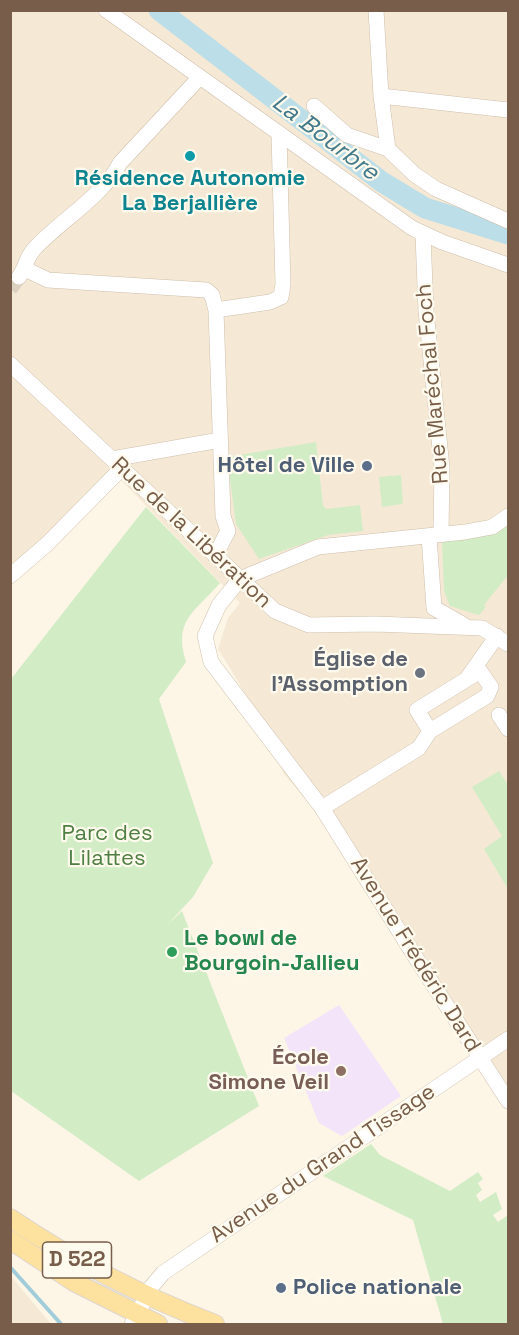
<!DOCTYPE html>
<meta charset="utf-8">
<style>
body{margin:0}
#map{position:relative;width:519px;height:1335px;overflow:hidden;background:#fdf6e7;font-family:"Space Grotesk",sans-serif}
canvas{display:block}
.frame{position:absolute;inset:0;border:12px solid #785e4a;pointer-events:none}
</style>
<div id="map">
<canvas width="519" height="1335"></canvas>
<div class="frame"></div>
</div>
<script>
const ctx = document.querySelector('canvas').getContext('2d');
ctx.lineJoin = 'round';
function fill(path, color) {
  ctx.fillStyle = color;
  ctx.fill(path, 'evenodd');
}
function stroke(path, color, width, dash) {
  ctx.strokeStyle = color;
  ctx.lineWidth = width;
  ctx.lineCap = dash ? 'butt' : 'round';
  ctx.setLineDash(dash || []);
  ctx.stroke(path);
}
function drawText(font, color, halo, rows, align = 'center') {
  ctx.font = font + ' "Space Grotesk",sans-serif';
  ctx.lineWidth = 4.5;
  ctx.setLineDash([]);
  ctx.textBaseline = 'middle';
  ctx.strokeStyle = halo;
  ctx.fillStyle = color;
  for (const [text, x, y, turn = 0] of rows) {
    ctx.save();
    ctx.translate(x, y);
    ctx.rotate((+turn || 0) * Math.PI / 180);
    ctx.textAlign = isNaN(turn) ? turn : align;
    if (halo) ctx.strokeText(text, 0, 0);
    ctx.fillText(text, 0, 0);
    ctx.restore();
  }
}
fill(new Path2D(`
 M11 11H508V1089L313 808 284 774 239 683 218 649 228 618 240 603 120 479 11 585Z
 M10 1276H11L51 1324H11Z`), '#f5e9d5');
fill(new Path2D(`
 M339 1005 401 1096 342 1136 319 1123 284 1038Z`), '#f3e4fa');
fill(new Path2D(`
 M316 442 323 506 326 509 360 505 363 531 328 535 259 559 236 524 227 457Z
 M401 475 403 504 382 507 379 477Z
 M146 507 220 583C194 613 173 620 186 662L159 699 213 863 193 897 168 924 182 911 259 1106 139 1181 11 1091V679Z
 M508 526V575L484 605 486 607 479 615 450 606 444 591 442 541 493 534Z
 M499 771 508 785V889L484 849 502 836 472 787Z
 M371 1144 380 1155 450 1191 478 1172 483 1179 478 1183 482 1190 476 1195 480 1202 496 1192 502 1209 493 1215 498 1222 508 1215V1324H443L413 1220 323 1176Z`), '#d2ecc5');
stroke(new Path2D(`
 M10 1267 61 1324`), '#a1cdda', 4);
stroke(new Path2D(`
 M159 10 382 182 425 208 508 234`), '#bbdee8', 21);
stroke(new Path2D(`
 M10 289 19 277`), '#dcd0c0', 15, [15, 8]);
const minor = new Path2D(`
 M106 10 412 228 442 242 508 265
 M376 10 381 96 388 149
 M381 96 508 110
 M314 106 347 135 388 149 414 174 436 189 508 221
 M423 235 426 311 442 468 441 534
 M25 269 48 280 206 290 212 295 216 310 223 516 228 531 215 556
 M19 277C26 267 26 258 34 249 60 221 104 195 120 163L200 77
 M216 310 270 302 281 297 283 284 279 134
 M10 364 275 611 309 625 375 624 482 628 508 644
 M112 459 220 440
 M508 516 492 527 465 532 318 547 240 579 219 605 205 636 211 662 322 808 416 958 508 1101
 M429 536 434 608 464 625
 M10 576 47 544 122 468
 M468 677 497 636
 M499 715 508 729
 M322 808 419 748 430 731 487 696 491 687 480 671 417 710 430 731
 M132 1324 152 1286 163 1273 508 1039`);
const major = new Path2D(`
 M10 1218C75 1262 142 1296 215 1324
 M10 1240 74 1282 158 1324`);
stroke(minor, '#cfbfac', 16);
stroke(major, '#dcd5d0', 20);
stroke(minor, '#fff', 15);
stroke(major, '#fde19f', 18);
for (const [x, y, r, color] of [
 [190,156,6,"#0f9aa8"],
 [367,466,6,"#5c6f8a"],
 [420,673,6,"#6b7280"],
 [172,952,6,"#2e9e5b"],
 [341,1071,6,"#8d6e63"],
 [281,1288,6,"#5c6f8a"]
]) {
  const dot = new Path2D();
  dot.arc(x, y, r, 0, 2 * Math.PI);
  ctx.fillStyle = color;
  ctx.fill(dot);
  stroke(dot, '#fffaee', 2);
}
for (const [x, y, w] of [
 [77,1260,69]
]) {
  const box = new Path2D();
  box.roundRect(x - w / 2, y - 18, w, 36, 4.5);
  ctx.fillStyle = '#fffaee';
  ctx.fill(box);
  stroke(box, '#785e4a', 1.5);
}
drawText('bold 21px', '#785e4a', null, [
 ["D 522",77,1260]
]);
drawText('bold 22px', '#0d838f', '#fffaee', [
 ["Résidence Autonomie",190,179],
 ["La Berjallière",190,204]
]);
drawText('22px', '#785e4a', '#fffaee', [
 ["Rue Maréchal Foch",433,384,-95],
 ["Rue de la Libération",191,533,43],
 ["Avenue Frédéric Dard",415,955,58],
 ["Avenue du Grand Tissage",323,1164,-34]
]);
drawText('bold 22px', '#4e5e75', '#fffaee', [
 ["Hôtel de Ville",355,466],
 ["Police nationale",293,1288,"left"]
], 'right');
drawText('bold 22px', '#5b616d', '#fffaee', [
 ["Église de",408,660],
 ["l'Assomption",408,685]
], 'right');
drawText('22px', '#4f7f42', '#fffaee', [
 ["Parc des",107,834],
 ["Lilattes",107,859]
]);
drawText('bold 22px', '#27864d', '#fffaee', [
 ["Le bowl de",184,939],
 ["Bourgoin-Jallieu",184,964]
], 'left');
drawText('bold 22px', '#785e54', '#fffaee', [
 ["École",329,1058],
 ["Simone Veil",329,1083]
], 'right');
drawText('italic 24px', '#437a8c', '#fffaee', [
 ["La Bourbre",325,138,37]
]);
</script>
